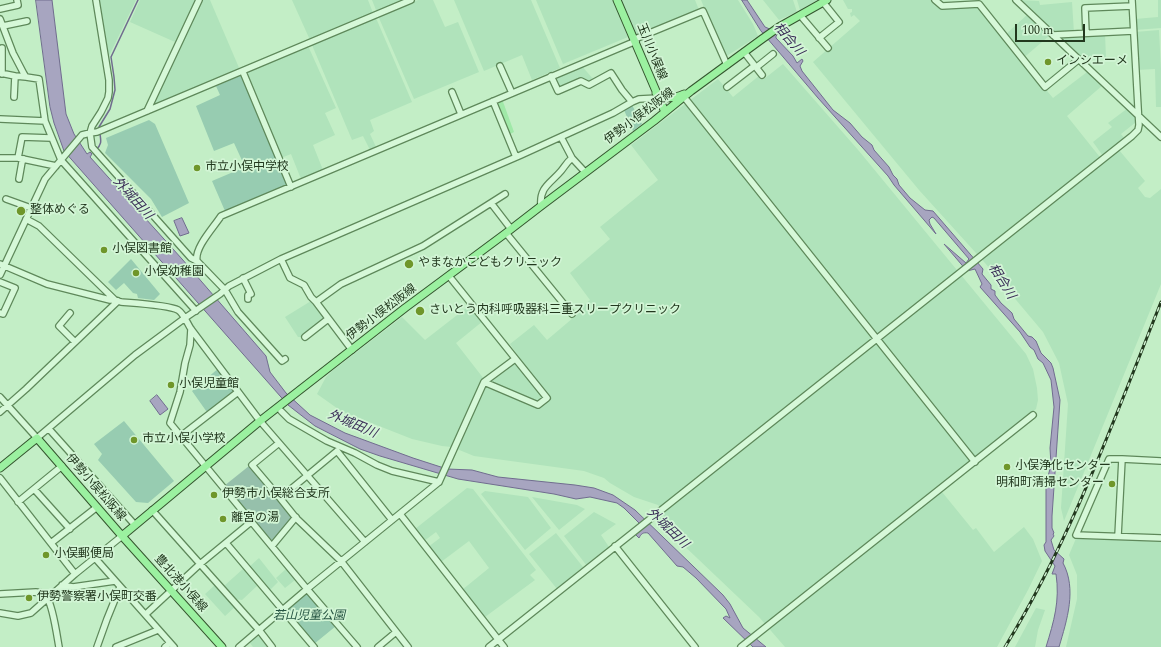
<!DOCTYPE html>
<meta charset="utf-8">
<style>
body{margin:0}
#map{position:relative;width:1161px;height:647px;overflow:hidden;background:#c3eec6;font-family:Spectral,serif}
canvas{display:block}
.scale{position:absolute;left:1015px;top:24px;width:70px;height:18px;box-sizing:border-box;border:2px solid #22381e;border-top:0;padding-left:5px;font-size:12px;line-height:14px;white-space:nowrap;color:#22381e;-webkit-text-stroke:3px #d2f5d5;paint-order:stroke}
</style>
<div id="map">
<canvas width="1161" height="647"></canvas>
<div class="scale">100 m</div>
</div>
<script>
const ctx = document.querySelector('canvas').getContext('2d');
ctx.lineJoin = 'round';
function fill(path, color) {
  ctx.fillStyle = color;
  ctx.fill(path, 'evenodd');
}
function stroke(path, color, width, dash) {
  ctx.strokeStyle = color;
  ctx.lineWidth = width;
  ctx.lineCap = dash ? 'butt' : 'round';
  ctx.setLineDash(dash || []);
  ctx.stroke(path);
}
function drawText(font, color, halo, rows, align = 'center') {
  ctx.font = font + ' Spectral,"Noto Sans JP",serif';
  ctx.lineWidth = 3.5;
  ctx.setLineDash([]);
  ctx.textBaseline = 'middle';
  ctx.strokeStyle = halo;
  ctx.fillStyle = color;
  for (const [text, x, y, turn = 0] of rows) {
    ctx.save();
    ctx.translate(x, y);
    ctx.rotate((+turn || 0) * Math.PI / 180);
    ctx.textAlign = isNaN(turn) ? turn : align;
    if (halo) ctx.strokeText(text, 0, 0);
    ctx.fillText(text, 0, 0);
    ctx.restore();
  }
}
fill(new Path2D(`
 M99 0H136L109 56Z
 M140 0H196L175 42 130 22Z
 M203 0H210L240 70 151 107Z
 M292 0H368L373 13 310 40Z
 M372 0H404L378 11 376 10Z
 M418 0H433L445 27 458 22 479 72 414 99 379 18 381 16Z
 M454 0H531L560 68 532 80 522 55 484 71Z
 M536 0H613L628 37 563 64Z
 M619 0H695L699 10 635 37Z
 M701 0H738L753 24 758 36 725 57Z
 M763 0H793L797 12 779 20Z
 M797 0H818L800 10Z
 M843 0H934L941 8 977 5 1003 37 1028 14 1049 36 1021 60 1053 98 1087 72 1103 85 1067 116 1103 161 1119 150 1145 181 1138 188 1145 197 1150 198 1161 189V284L1064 521 1061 508 1068 404 1059 363 1043 332 985 263 919 190 813 62 860 21 854 15 851 17 850 13 852 12V9H848Z
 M1018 0 1039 1 1040 5 1072 2 1074 33 1054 34Z
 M1158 0H1161V28L1135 30V19L1158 17Z
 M376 18 412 102 370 120 374 131 370 134 376 147 370 150 363 136 352 140 312 45Z
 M1159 30 1161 69V107H1156L1155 69 1137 70 1135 32Z
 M1105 33 1106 59 1081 60 1056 36Z
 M307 47 309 48 336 108 325 113 335 135 313 145 323 170 301 179 291 154 281 158 246 76 247 73Z
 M580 64 594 80 589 83 581 79 559 90 553 77Z
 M783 64 859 151 1026 354 1033 369 1037 388 1038 400 1036 409 1019 424 938 487 973 530 976 528 994 552 1024 527 1033 539 1042 561 1028 590 997 647H785L759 617 656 519 664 512 658 505 634 497 610 483 604 478 584 471 474 456 452 447 442 446 412 439 341 411 317 394 326 377 332 371 402 317 425 340 470 305 483 321 456 343 484 379 480 383 487 385 520 359 510 344 534 325 547 340 573 318 575 313 590 300 570 273 610 239 600 227 658 180 631 145 718 79 733 97 760 75 764 79Z
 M1128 108 1136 114V122L1121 134 1125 139 1103 156 1093 142 1112 127 1108 123Z
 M311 301 315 303 326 319 302 337H298L285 317Z
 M467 488 473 489 536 570 530 575 535 580 485 617 482 616 462 590 489 568 469 541 441 562 428 547 440 538 436 532 424 541 415 529Z
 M485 491 528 497 551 528 525 550 481 494Z
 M532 497 577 505 585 509 559 530Z
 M594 512 616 524 601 535 609 547 587 566 564 536Z
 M556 533 583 567 557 589 529 554Z
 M1077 536 1161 540V647H1066L1077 599V575L1069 555Z
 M259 558 278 582 269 591 249 567Z
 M244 568 258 585 242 600 235 599 224 586Z
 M287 568 295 580 285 588 276 578Z
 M215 585 235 607 225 616 205 594Z
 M1036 608 1045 610 1038 630 1035 647H1015Z
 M257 636 261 638 268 647H253L250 643Z`), '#b0e3bb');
fill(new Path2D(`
 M240 76H242L288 185 225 211 212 181 245 167 234 143 214 151 196 106 220 95 216 86Z
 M632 105 642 124 633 131 624 110Z
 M149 120 155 124 189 203 162 217 151 199 105 153 108 145 106 138Z
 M131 259 160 294 154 300 138 298 137 294 133 293 124 283 116 290 108 282Z
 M220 367 238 392 209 415 192 391Z
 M124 421 174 481 148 503 136 502 98 460 102 454 94 444Z
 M305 593H307L336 626 314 644 287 612V609Z`), '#97ccb1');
fill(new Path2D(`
 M502 99 514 132 508 135 494 103Z`), '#a0e9a8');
fill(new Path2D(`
 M249 466 293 518 272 542 224 486Z`), '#96c0ab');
const water = new Path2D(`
 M36 0H52L66 114 74 134 87 154 90 152 92 154 90 157 182 259 266 356 270 372 286 393 310 415 345 433 413 458 447 469 472 470 498 477 575 485 594 488 613 495 635 510 723 595 730 604 743 628 766 647H753L723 618 726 616 730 618 726 609 696 578 683 567 677 566 648 533C643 532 641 534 639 538L635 534 639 523 624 508 617 503 590 497 576 499 554 494 458 479 380 456 360 449 315 426 288 405 64 151 54 123 50 107Z
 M742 0H747L765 27 777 32 778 34 776 36V38L793 56 797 63 802 59 803 61 800 66 802 71 833 110 850 123 862 137 872 145 874 150 889 167 893 175 897 179 899 185 910 198 925 210 933 211 983 269 982 274 991 285V289L995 291V295L1001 303 1012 313 1014 319 1028 336 1032 337 1036 341 1041 353 1051 363 1053 368 1060 400 1052 516V528L1054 533 1053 534 1054 536 1051 540 1054 550 1064 559 1063 563C1077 589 1067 620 1059 647H1046C1054 621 1060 601 1056 574H1052L1055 566 1045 551 1044 545 1046 542V484L1051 465 1050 448 1054 407 1051 380 1043 363 1038 359 1034 350 1030 347 1020 332 980 287 982 284 975 269 967 271 944 244 966 263 969 259 934 218 932 217 929 220 930 224 936 234 894 185 888 176 818 98 761 31Z
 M182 218 189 233 180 236 174 221Z
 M157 395 168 409 160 415 150 401Z`);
fill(water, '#a7a5c0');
stroke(water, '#706c8e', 1);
stroke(new Path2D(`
 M99 130V127L110 109 115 90 114 77 111 57 138 0
 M96 150C102 144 101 141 100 134`), '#706c8e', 1.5);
const minor = new Path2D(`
 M96 0 109 80V92L108 98 101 112 92 126 90 133 92 147 191 258 197 261
 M935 0 942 6 979 4 1045 87 1078 60
 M1016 0 1161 137
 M0 9 18 5 17 0
 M800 15 828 48
 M0 19 13 53 24 74 26 77 39 79 45 121 61 160 196 311
 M3 26 27 21
 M1086 33 1085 8 1132 6
 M1053 35 1133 31
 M819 38 839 22 823 2
 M635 39 703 11 727 65
 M2 48V74
 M744 52 762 75
 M500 66 512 93
 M243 72 291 187
 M0 73 15 76
 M551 76 558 91 581 81 589 85 611 73 622 90 632 102
 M727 87 753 67 758 66 773 54
 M452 92 461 114
 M14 97 15 76 26 77
 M684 97 975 462
 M493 101 516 157
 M147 111 199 0
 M0 119 45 121
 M561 137 572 158 585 172
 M0 158H18L56 166
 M18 158 22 137 51 138
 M19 179 22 162 24 159
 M6 199 31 208
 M491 203 511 229
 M541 206C539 187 551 183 561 171 565 166 567 162 572 158
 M26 219 39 226 115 300 121 302C133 303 169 305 178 310 184 314 187 323 191 329L260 421 365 542
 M506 233 572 314
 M281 259 290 278 304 285 311 297 316 302
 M0 264 47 284 110 300H115
 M0 275 45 179 82 135 90 133 97 132 411 0
 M449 276 547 398 538 405 484 382
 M243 278 251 294 248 295V299
 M0 282 15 288 3 314 0 313
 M70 313 59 326 75 342
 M191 329 190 345 185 363 180 392 170 423 307 589 357 647
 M305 337 328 319
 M352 350 316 302 341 284 423 246 505 194
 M285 359 282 361 238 312 225 290 197 261C194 248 214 227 221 216L636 41
 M0 397 37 438 135 355 185 318 220 294 229 286 281 259 521 155 613 113 632 102 639 99 658 98
 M281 411 289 419 327 441 355 453 377 465 392 471 439 482
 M0 412 26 389 118 301
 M49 429 135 525
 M181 436 238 392
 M279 443 252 465 280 498
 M1122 459H1109L1076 535 1161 538
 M0 478 75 574
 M34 489 70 529
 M18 502 62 466
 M152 510 259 630 272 647
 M400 514 504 647
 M392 520 337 451 280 498 296 518 341 561 408 647
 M1118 536 1122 459 1161 461
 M51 543 97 507
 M226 543 314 647
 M272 546 296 517
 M615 546 695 647
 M95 558 174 647
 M62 585 73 587 115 581
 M0 594 36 592C41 592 45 594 47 598 53 606 57 636 59 647
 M0 613 18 616 31 613 75 574 122 536
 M146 614 200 564 251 522
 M97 647 107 619 120 587
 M116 647 158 630
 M165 647 170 643
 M239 647 307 589 439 482 484 382 515 359
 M378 647 396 632
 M489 647 1132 136 1138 130 1139 125 1132 0
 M741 647 1033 415`);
const major = new Path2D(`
 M617 0 665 112
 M656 93C664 100 675 98 684 94
 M0 468 37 438 122 536 260 421 405 308 506 233 541 206 654 121 691 91 762 39 779 27 827 0
 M122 536 222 647`);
stroke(minor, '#5e885a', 8);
stroke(major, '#34552e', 9);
stroke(minor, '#d6f8d8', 5.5);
stroke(major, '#9bf1a0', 7);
const rail = new Path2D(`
 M1005 647C1071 539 1114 420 1161 302`);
stroke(rail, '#22381e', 3);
stroke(rail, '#d2f5d5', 1.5, [4.5]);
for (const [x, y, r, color] of [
 [1048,62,4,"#6f962a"],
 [197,168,4,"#6f962a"],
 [21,211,5,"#6f962a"],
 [104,250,4,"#6f962a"],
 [409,264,5,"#6f962a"],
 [136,273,4,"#6f962a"],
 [420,311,5,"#6f962a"],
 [171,385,4,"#6f962a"],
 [134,440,4,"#6f962a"],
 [1007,467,4,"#6f962a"],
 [1112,484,4,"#6f962a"],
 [214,495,4,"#6f962a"],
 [223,519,4,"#6f962a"],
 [46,555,4,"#6f962a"],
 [29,598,4,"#6f962a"]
]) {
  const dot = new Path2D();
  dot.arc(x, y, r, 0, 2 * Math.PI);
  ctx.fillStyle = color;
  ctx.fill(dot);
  stroke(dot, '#d2f5d5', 1.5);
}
drawText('12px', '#22381e', '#d2f5d5', [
 ["玉川小俣線",651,52,68],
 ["伊勢小俣松阪線",640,117,-37],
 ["伊勢小俣松阪線",382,313,-37],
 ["伊勢小俣松阪線",95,488,49],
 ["豊北港小俣線",180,584,48]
]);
drawText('12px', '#22381e', '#d2f5d5', [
 ["インシエーメ",1056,62],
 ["市立小俣中学校",205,168],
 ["整体めぐる",30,211],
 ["小俣図書館",112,250],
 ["やまなかこどもクリニック",418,264],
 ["小俣幼稚園",144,273],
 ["さいとう内科呼吸器科三重スリープクリニック",429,311],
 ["小俣児童館",179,385],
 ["市立小俣小学校",142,440],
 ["小俣浄化センター",1015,467],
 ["明和町清掃センター",1104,484,"right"],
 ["伊勢市小俣総合支所",222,495],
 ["離宮の湯",231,519],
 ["小俣郵便局",54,555],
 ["伊勢警察署小俣町交番",37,598]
], 'left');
drawText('italic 12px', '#255442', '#d2f5d5', [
 ["若山児童公園",309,617]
]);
drawText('italic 13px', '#3a2d57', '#d2f5d5', [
 ["相合川",788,40,50],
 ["外城田川",132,199,48],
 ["相合川",1001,282,58],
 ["外城田川",352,425,23],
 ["外城田川",667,529,44]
]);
</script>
